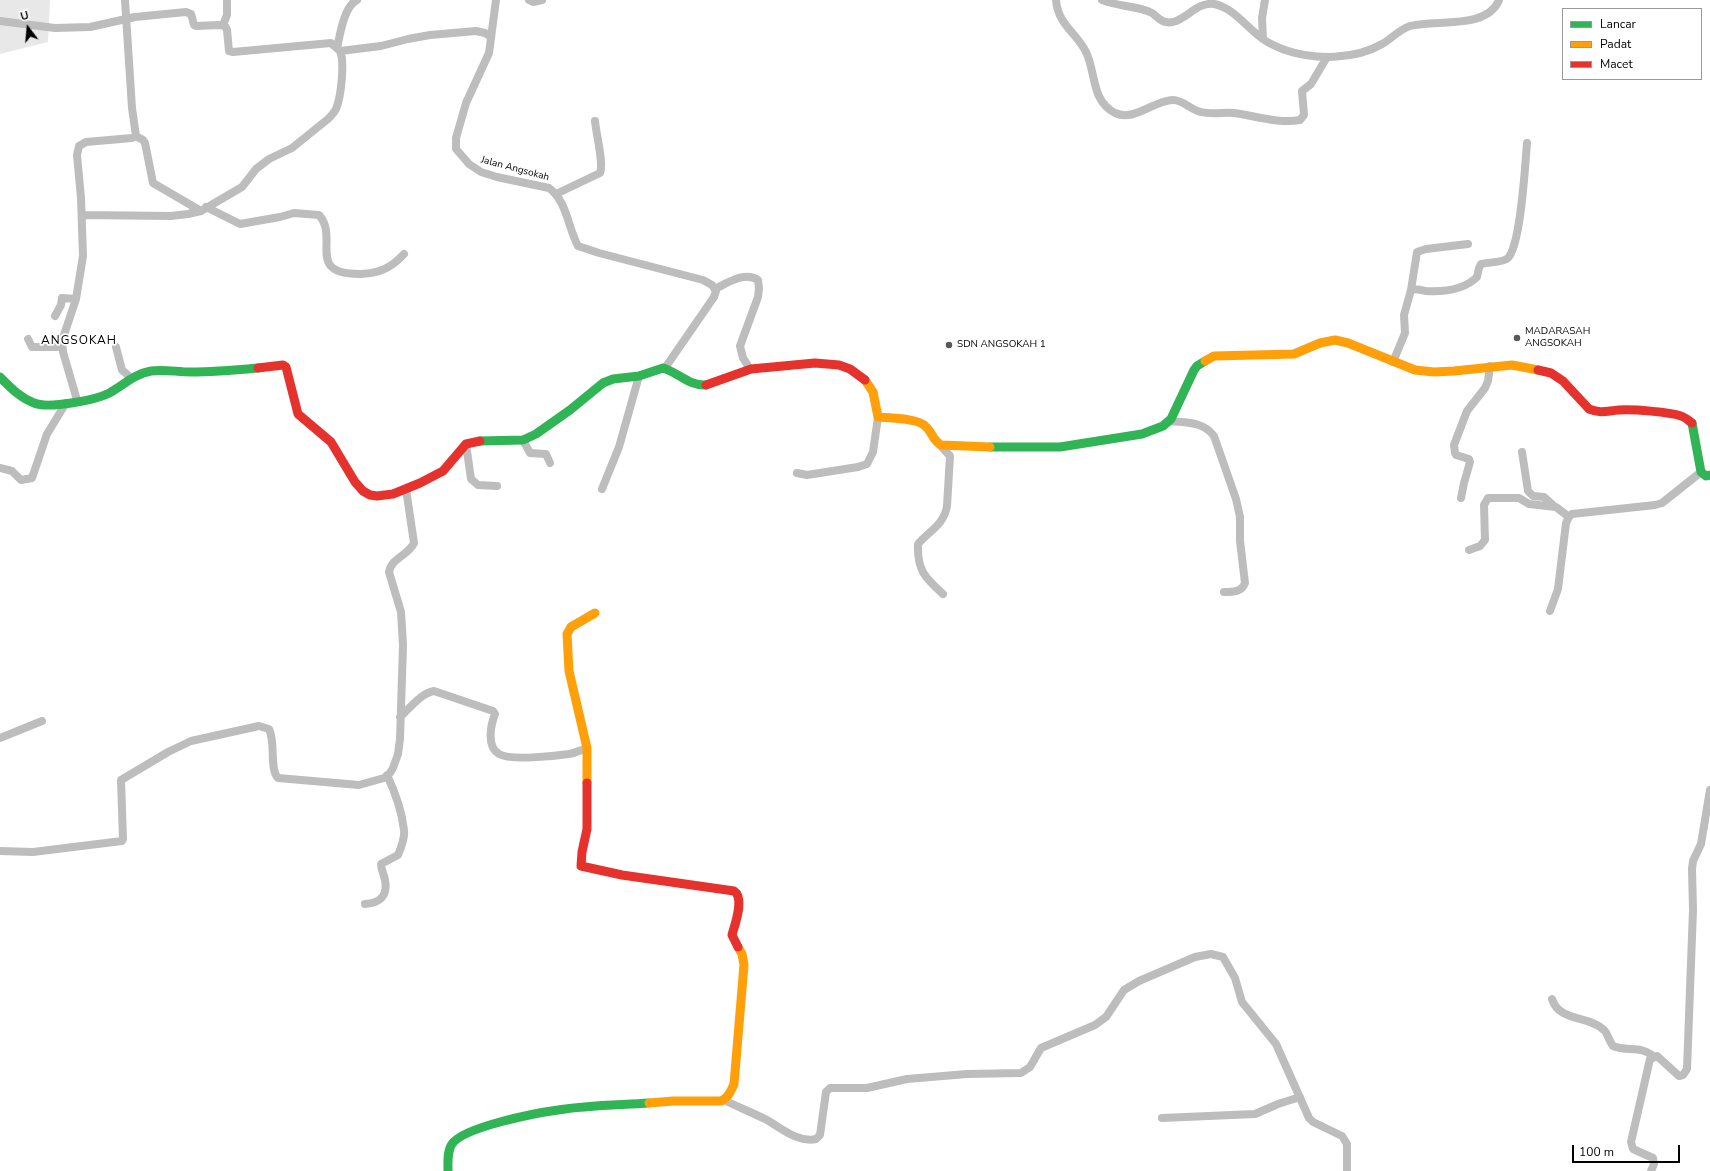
<!DOCTYPE html>
<style>
body{margin:0}
#map{position:relative;width:1710px;height:1171px;overflow:hidden;background:#fff;font-family:"Nunito Sans",sans-serif}
canvas{display:block}
.legend{position:absolute;left:1562px;top:8px;width:140px;height:72px;box-sizing:border-box;background:#fff;border:1px solid #999;margin:0;padding:5px 7px;list-style:none;font-size:12px;color:#000}
.legend li{display:flex;align-items:center;gap:8px;height:20px}
.legend b{width:20px;border:1px solid #999}
.north{position:absolute;left:8px;top:8px;width:40px;height:40px;-webkit-text-stroke:3px #fff;paint-order:stroke;rotate:344deg;font-size:11px;font-weight:700;line-height:16px;text-align:center;color:#000}
.north::after{content:'';display:block;margin:auto;width:14px;height:18px;background:#000;clip-path:polygon(50% 0,100% 100%,50% 72%,0 100%)}
.scale{position:absolute;left:1572px;top:1145px;width:108px;height:18px;box-sizing:border-box;border:2px solid #000;border-top:0;padding-left:5px;font-size:12px;line-height:14px;white-space:nowrap;color:#000;-webkit-text-stroke:3px #fff;paint-order:stroke}
</style>
<div id="map">
<canvas width="1710" height="1171"></canvas>
<ul class="legend">
<li><b style="height:5px;background:#30b455"></b>Lancar</li>
<li><b style="height:5px;background:#ff9f0a"></b>Padat</li>
<li><b style="height:5px;background:#e5322d"></b>Macet</li>
</ul>
<div class="north">U</div>
<div class="scale">100 m</div>
</div>
<script>
const ctx = document.querySelector('canvas').getContext('2d');
ctx.lineJoin = 'round';
function fill(path, color) {
  ctx.fillStyle = color;
  ctx.fill(path, 'evenodd');
}
function stroke(path, color, width, dash) {
  ctx.strokeStyle = color;
  ctx.lineWidth = width;
  ctx.lineCap = dash ? 'butt' : 'round';
  ctx.setLineDash(dash || []);
  ctx.stroke(path);
}
function drawText(font, color, halo, rows, align = 'center') {
  ctx.font = font + ' "Nunito Sans",sans-serif';
  ctx.lineWidth = 3.5;
  ctx.setLineDash([]);
  ctx.textBaseline = 'middle';
  ctx.strokeStyle = halo;
  ctx.fillStyle = color;
  for (const [text, x, y, turn = 0] of rows) {
    ctx.save();
    ctx.translate(x, y);
    ctx.rotate((+turn || 0) * Math.PI / 180);
    ctx.textAlign = isNaN(turn) ? turn : align;
    if (halo) ctx.strokeText(text, 0, 0);
    ctx.fillText(text, 0, 0);
    ctx.restore();
  }
}
fill(new Path2D(`
 M0 0H50L48 42 0 54Z`), '#e8e8e8');
stroke(new Path2D(`
 M496 0 489 53 466 103 456 138V149L469 164 481 172 497 177 549 188C567 201 568 228 578 246L599 253 703 280 712 285 716 291 714 297 665 368
 M529 0 533 2 542 0
 M1056 0C1058 25 1076 32 1086 52 1096 72 1091 101 1115 113 1135 122 1154 100 1173 100 1183 100 1191 110 1201 112 1212 115 1223 112 1234 113 1256 116 1279 124 1300 120L1304 115 1302 91 1311 84 1327 57
 M1102 0C1117 7 1137 5 1152 13 1159 18 1162 24 1173 22 1188 18 1197 2 1214 4 1233 7 1248 29 1263 39 1269 44 1278 47 1285 50 1314 60 1355 60 1382 44 1391 39 1400 29 1410 26 1436 19 1487 30 1499 0
 M0 21 55 28 90 27 135 17 186 12 191 14 194 25 196 26 220 25 225 26 227 30 229 51 233 52 331 43 340 51
 M223 25 227 15V0
 M1263 39 1262 18 1265 0
 M337 48C340 35 344 6 357 0
 M136 136 143 140 145 143 153 183 201 211
 M556 194 600 173C604 164 596 133 595 121
 M206 207 240 224 280 217 294 213 319 215C340 238 304 275 361 274 380 273 391 268 404 254
 M82 215 171 216 188 214 201 211 242 187 256 169 269 159 292 148 328 119C331 116 334 113 336 109 341 97 345 62 340 51L381 46 408 39 430 35 476 31 485 33 491 37
 M715 289C727 283 745 271 758 280L759 288 758 297 740 346 743 358 750 369
 M1411 290 1417 252 1426 249 1468 244
 M55 316 61 305 62 298 76 299
 M28 339 32 347H62
 M116 347 122 370 130 377
 M1393 362 1405 333 1404 315 1411 290C1416 288 1420 290 1426 291 1444 292 1464 290 1477 277L1479 268 1481 264C1488 262 1503 263 1508 258 1521 244 1525 166 1527 143
 M77 400 63 352 62 341 76 299 83 256 81 198 77 155 79 146 86 142 132 138 136 136 132 108 125 0
 M1169 421C1186 423 1203 421 1214 436L1236 499 1240 517V541L1245 583C1242 592 1233 592 1224 592
 M523 440 530 453 546 454 550 463
 M466 444 471 479 478 485 497 486
 M939 444 950 456 947 506C944 525 929 531 918 544 917 570 925 578 943 594
 M1522 452 1528 491 1533 496 1544 497 1554 506
 M0 468 12 471 21 480 32 478 47 434 66 403
 M797 473 807 475 858 467 867 464 873 452 878 417
 M602 489 619 447 639 376
 M1461 498 1464 483 1470 462 1469 459 1456 455 1455 453 1454 445 1467 411 1485 388 1488 381 1490 366
 M1469 550 1480 546 1485 540 1484 505 1488 498H1519L1529 504 1556 507 1569 517
 M1550 611 1558 589 1566 523 1569 517 1572 514 1655 505 1662 503 1701 472
 M400 717C409 709 421 693 434 691L493 711 495 714C491 724 486 747 499 754 510 761 555 756 569 754 575 753 581 750 587 748
 M0 738 42 721
 M0 851 33 852 122 841 123 839 121 780 168 752 191 741 259 726 269 729C276 742 269 769 278 778L359 785 384 778 390 773 393 768 398 754 400 739 403 645 401 612 389 572C392 557 408 556 414 543L406 489
 M365 904C380 903 388 896 385 880 384 874 381 870 381 864L398 855C401 848 405 837 404 830 402 812 395 792 387 775
 M1552 999C1559 1022 1588 1015 1604 1030 1608 1034 1609 1041 1613 1046 1627 1052 1642 1045 1654 1057
 M724 1100C738 1107 753 1113 767 1120 781 1128 798 1143 816 1139L820 1135 826 1092 830 1088H867L907 1079 967 1074 1021 1073 1030 1067 1041 1048 1095 1025 1106 1017 1124 990 1139 981 1195 957 1211 954 1223 957 1235 978 1242 1002 1276 1044 1309 1118 1313 1122 1342 1136 1347 1144V1171
 M1162 1118 1255 1114 1278 1104 1300 1097
 M1651 1171 1654 1164 1653 1158 1633 1149 1631 1142 1650 1059 1657 1056 1679 1076 1683 1075 1687 1069 1693 910 1692 869 1693 861 1701 844 1710 790`), '#bdbdbd', 8);
stroke(new Path2D(`
 M0 377C10 387 20 398 34 403 48 409 98 400 111 392 125 384 135 374 151 371 164 369 177 372 191 372 213 372 236 370 258 368
 M1692 423 1701 472 1706 476 1710 475
 M480 441 523 440 536 434 570 410 603 383 613 379 639 376 663 368C679 373 689 386 706 385
 M990 447H1060L1142 434 1163 426 1171 419 1194 370 1197 366 1205 361
 M448 1171C448 1163 447 1151 452 1144 463 1127 536 1113 558 1110 587 1105 619 1105 649 1103`), '#30b455', 9);
stroke(new Path2D(`
 M1205 361 1214 356 1294 354 1320 343 1335 340 1348 343 1415 370 1434 372 1454 371 1512 365 1538 370
 M865 380 873 392 878 417C889 418 918 418 925 426 933 432 931 439 941 445L990 447
 M587 783V748L569 671 567 634 571 627 595 613
 M649 1103 673 1101H721C728 1098 731 1091 734 1084L744 965 742 954 738 947`), '#ff9f0a', 9);
stroke(new Path2D(`
 M258 368 283 365 286 367 298 414 331 442 355 482 363 491 370 495 377 496 393 494 420 483 443 471 466 444 480 441
 M1538 370 1551 373 1563 381 1589 409C1602 414 1606 411 1619 410 1633 409 1669 412 1681 416 1685 417 1689 421 1692 423
 M706 385 751 369 815 363 839 365 850 369 865 380
 M587 783V829L582 852 581 866 622 875 734 891C745 898 735 924 732 935L738 947`), '#e5322d', 9);
for (const [x, y, r, color] of [
 [1517,338,4,"#595959"],
 [949,345,4,"#595959"]
]) {
  const dot = new Path2D();
  dot.arc(x, y, r, 0, 2 * Math.PI);
  ctx.fillStyle = color;
  ctx.fill(dot);
  stroke(dot, '#fff', 1.5);
}
drawText('10px', '#000', '#fff', [
 ["Jalan Angsokah",515,169,15]
]);
drawText('10px', '#000', '#fff', [
 ["MADARASAH",1525,332],
 ["ANGSOKAH",1525,344],
 ["SDN ANGSOKAH 1",957,345]
], 'left');
ctx.letterSpacing = '1px';
drawText('12px', '#000', '#fff', [
 ["ANGSOKAH",79,341]
]);
ctx.letterSpacing = '0px';
</script>
